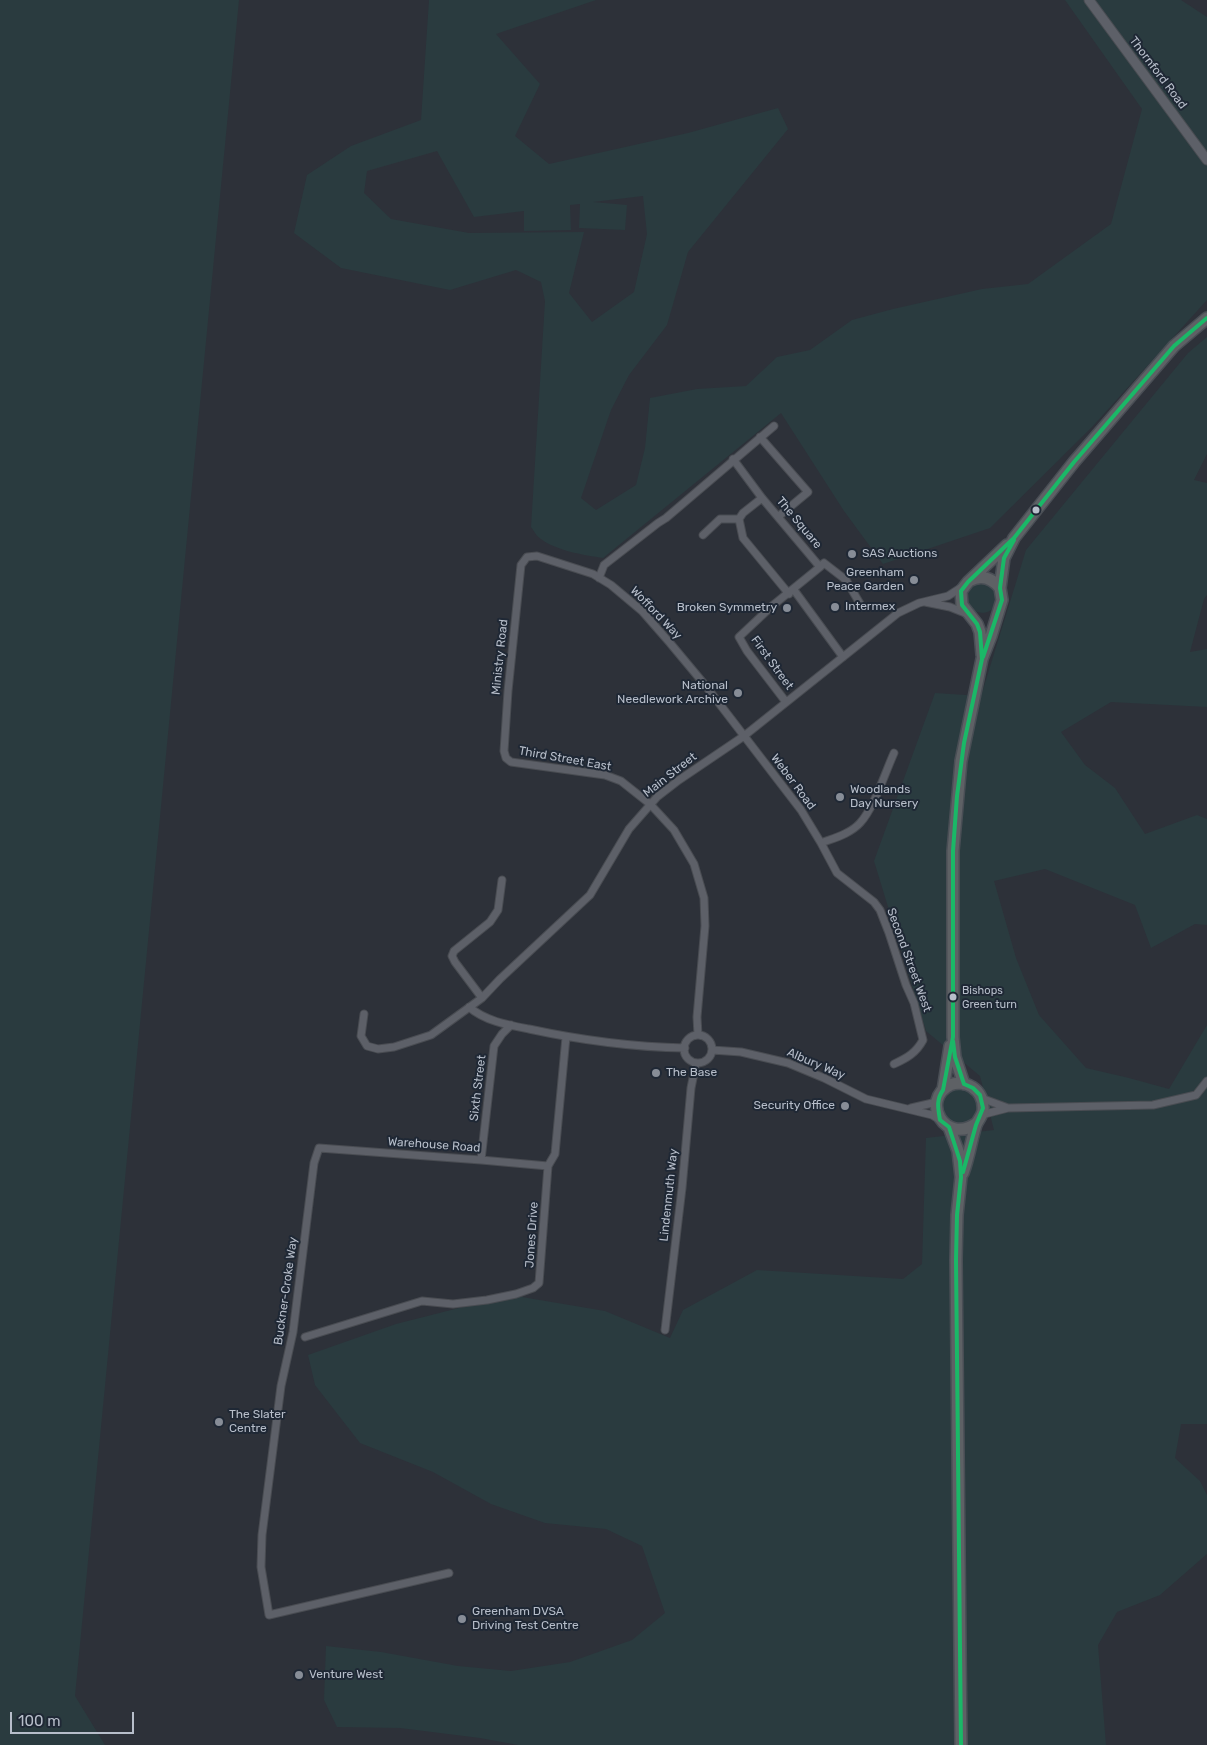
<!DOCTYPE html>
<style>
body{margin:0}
#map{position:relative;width:1207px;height:1745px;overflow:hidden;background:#2d3139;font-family:Rubik,sans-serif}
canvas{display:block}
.scale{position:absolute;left:10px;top:1712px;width:124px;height:22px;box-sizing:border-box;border:2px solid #b7beca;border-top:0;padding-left:6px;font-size:15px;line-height:18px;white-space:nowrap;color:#b7beca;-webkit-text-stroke:4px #1f2835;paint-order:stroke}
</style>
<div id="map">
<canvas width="1207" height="1745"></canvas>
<div class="scale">100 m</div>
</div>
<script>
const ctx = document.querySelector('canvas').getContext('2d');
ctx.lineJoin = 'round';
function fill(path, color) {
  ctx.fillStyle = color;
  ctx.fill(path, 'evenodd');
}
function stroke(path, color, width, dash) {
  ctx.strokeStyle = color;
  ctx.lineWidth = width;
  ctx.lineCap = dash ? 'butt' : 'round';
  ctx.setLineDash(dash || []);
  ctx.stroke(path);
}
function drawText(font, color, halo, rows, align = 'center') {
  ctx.font = font + ' Rubik,sans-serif';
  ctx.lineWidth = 4;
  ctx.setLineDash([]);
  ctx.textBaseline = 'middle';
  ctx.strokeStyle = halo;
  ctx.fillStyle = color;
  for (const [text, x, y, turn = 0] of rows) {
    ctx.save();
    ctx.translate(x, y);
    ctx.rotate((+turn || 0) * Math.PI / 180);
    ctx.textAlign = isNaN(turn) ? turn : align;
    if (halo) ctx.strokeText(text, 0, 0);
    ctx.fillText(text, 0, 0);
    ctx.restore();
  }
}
fill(new Path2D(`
 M0 0H239L75 1696 105 1745H0Z
 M429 0H596L496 34 540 84 515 136 549 164 688 133 778 108 788 129 688 252 667 325 629 375 611 410 581 498 596 510 636 485 645 448 650 398 697 389 746 386 777 357 810 350 852 320 893 309 982 289 1028 284 1111 224 1142 109 1065 0H1181L1207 17V300L1092 427 990 528 883 564 844 511 781 413 603 558C584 555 557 551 541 539 537 537 534 531 531 527L545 301 541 282 516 270 450 290 341 268 294 233 307 175 351 146 421 120ZM437 151 474 217 524 211V231L571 230 570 205 580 204 579 228 625 230 627 205 593 202 643 196 647 234 634 292 592 322 569 293 584 232 469 233 391 219 364 193 367 171Z
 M1207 337V454L1194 480 1207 483V595L1204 599 1190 652 1207 649V707L1111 702 1061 732 1085 765 1115 788 1145 834 1197 815 1207 819V925L1195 924 1151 948 1135 905 1045 869 994 881 1016 958 1039 1015 1086 1068 1129 1078 1169 1089 1207 1025V1424H1181L1175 1458 1200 1481 1207 1495V1554L1160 1595 1117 1612 1098 1645 1106 1745H518L480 1738 400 1728 337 1727 324 1700 326 1646 381 1652 458 1666 511 1671 570 1662 632 1640 665 1613 642 1546 606 1529 545 1523 491 1504 433 1472 360 1443 315 1385 308 1355 396 1324 510 1295 605 1311 670 1338 683 1310 757 1270 903 1279 922 1264 926 1138 994 1130 980 1076 926 1031 874 861 935 693 981 696 1026 550 1188 353Z
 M972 583H990L998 595C997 599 996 604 994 607 987 617 970 613 967 603 966 599 967 594 966 591Z
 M959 1089C980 1092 983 1111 968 1124H949L941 1106C944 1096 948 1090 959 1089Z`), '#2a3b3f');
const minor = new Path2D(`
 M760 437 808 492 779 516
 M733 459 762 498 820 567 772 606 739 637 747 651 786 702
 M762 498 743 513 739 519 743 538 789 594
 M703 535 720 519H739
 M820 567 824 563 846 580 862 607
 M599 578 604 565 658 523 666 518 774 426
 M794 590 843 657
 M925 602 950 607 965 613
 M821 843C834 838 850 834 860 823 874 808 885 773 894 753
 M482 998 455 962 452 956 454 951 490 922 498 910 502 880
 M469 1007C485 1021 508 1025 529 1029 580 1040 632 1047 685 1048
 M364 1014 361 1036 367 1046 378 1049 394 1047 431 1035 482 998 500 979 590 895 629 829 657 797 679 780 744 736 898 613 919 603 948 596 962 587
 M698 1035 697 1017 705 926 704 898 694 864 674 830 650 804 621 781 605 775 511 762 506 758 504 751 508 691 521 565 527 557 537 556 593 574 611 585 642 611 670 643 705 685 801 810 821 843 837 873 874 902 880 910 889 933 906 985 914 1003 923 1040C916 1053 907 1058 894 1064
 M684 1049a14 14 0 1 1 28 0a14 14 0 1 1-28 0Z
 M712 1050 741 1052 788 1063 824 1078 866 1099 932 1115 940 1120
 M981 1098 1008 1108
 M911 1108 937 1102
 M981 1115 1008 1108 1153 1105 1196 1095 1207 1081
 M481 1160 494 1046 502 1034 511 1025
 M665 1330 682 1188 691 1088 696 1063
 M305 1337 422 1301 453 1304 487 1300 516 1294 533 1288 539 1283 548 1166 555 1154 566 1037
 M449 1573 269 1615 261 1567 262 1535 281 1386 293 1332 314 1163 319 1148 481 1160 548 1166`);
const tertiary = new Path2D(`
 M1089 0 1207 160`);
const trunk = new Path2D(`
 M969 581C981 574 992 578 1000 588
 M982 655 980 632 977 624 962 605 961 591 968 582 1007 545
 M964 1084 955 1057 953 1037V851L961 761 982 659 991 636 1002 600 1000 588 1004 558 1014 538 1074 462 1174 346 1207 318
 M943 1090 950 1046
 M949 1127 958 1151 961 1177 957 1215 956 1260 961 1745
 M963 1173C969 1157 971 1141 976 1125 978 1120 982 1116 983 1111 984 1101 980 1092 972 1087 966 1083 957 1082 950 1085 920 1100 945 1146 977 1123`);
stroke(minor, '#494c52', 9);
stroke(tertiary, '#494c52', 11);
stroke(trunk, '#494e55', 14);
stroke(minor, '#5d6068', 7);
stroke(tertiary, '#5d6068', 9);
stroke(trunk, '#5e6165', 11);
stroke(new Path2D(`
 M983 657 1002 600 1000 588 1004 558 1014 540
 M953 1041 955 1057 964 1084 973 1088 980 1095 983 1108 976 1125 963 1172
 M961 1745 956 1260 957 1215 961 1177 960 1161 949 1127 940 1120C938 1108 936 1100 943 1090L953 1037V851L957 796 964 743 982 659 980 632 977 624 962 605 961 591 968 582 1014 538 1074 462 1174 346 1207 318`), '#1ab867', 4);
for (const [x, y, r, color] of [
 [1036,510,4.5,"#b7beca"],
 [852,554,5,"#878d97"],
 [914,580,5,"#878d97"],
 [835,607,5,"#878d97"],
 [787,608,5,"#878d97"],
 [738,693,5,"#878d97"],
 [840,797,5,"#878d97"],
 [953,997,4.5,"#b7beca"],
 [656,1073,5,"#878d97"],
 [845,1106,5,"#878d97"],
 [219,1422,5,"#878d97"],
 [462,1619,5,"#878d97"],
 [299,1675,5,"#878d97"]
]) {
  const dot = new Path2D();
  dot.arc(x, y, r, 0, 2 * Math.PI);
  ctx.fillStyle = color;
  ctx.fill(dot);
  stroke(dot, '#1f2835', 2);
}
drawText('11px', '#b7beca', '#1f2835', [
 ["Bishops",962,991],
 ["Green turn",962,1005]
], 'left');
drawText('12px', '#b7beca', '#1f2835', [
 ["Thornford Road",1158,73,53],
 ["The Square",799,523,50],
 ["Wofford Way",656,613,46],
 ["Ministry Road",500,657,-84],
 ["First Street",772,663,54],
 ["Third Street East",565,759,10],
 ["Main Street",670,775,-38],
 ["Weber Road",793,782,53],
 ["Second Street West",909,960,70],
 ["Albury Way",816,1064,23],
 ["Sixth Street",478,1088,-83],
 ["Warehouse Road",434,1145,4],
 ["Lindenmuth Way",669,1195,-84],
 ["Jones Drive",532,1235,-86],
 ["Buckner-Croke Way",286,1291,-82]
]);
drawText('12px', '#b7beca', '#1f2835', [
 ["SAS Auctions",862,554],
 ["Greenham",904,573,"right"],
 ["Peace Garden",904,587,"right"],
 ["Intermex",845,607],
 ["Broken Symmetry",777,608,"right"],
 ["National",728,686,"right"],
 ["Needlework Archive",728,700,"right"],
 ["Woodlands",850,790],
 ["Day Nursery",850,804],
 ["The Base",666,1073],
 ["Security Office",835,1106,"right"],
 ["The Slater",229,1415],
 ["Centre",229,1429],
 ["Greenham DVSA",472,1612],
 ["Driving Test Centre",472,1626],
 ["Venture West",309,1675]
], 'left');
</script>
